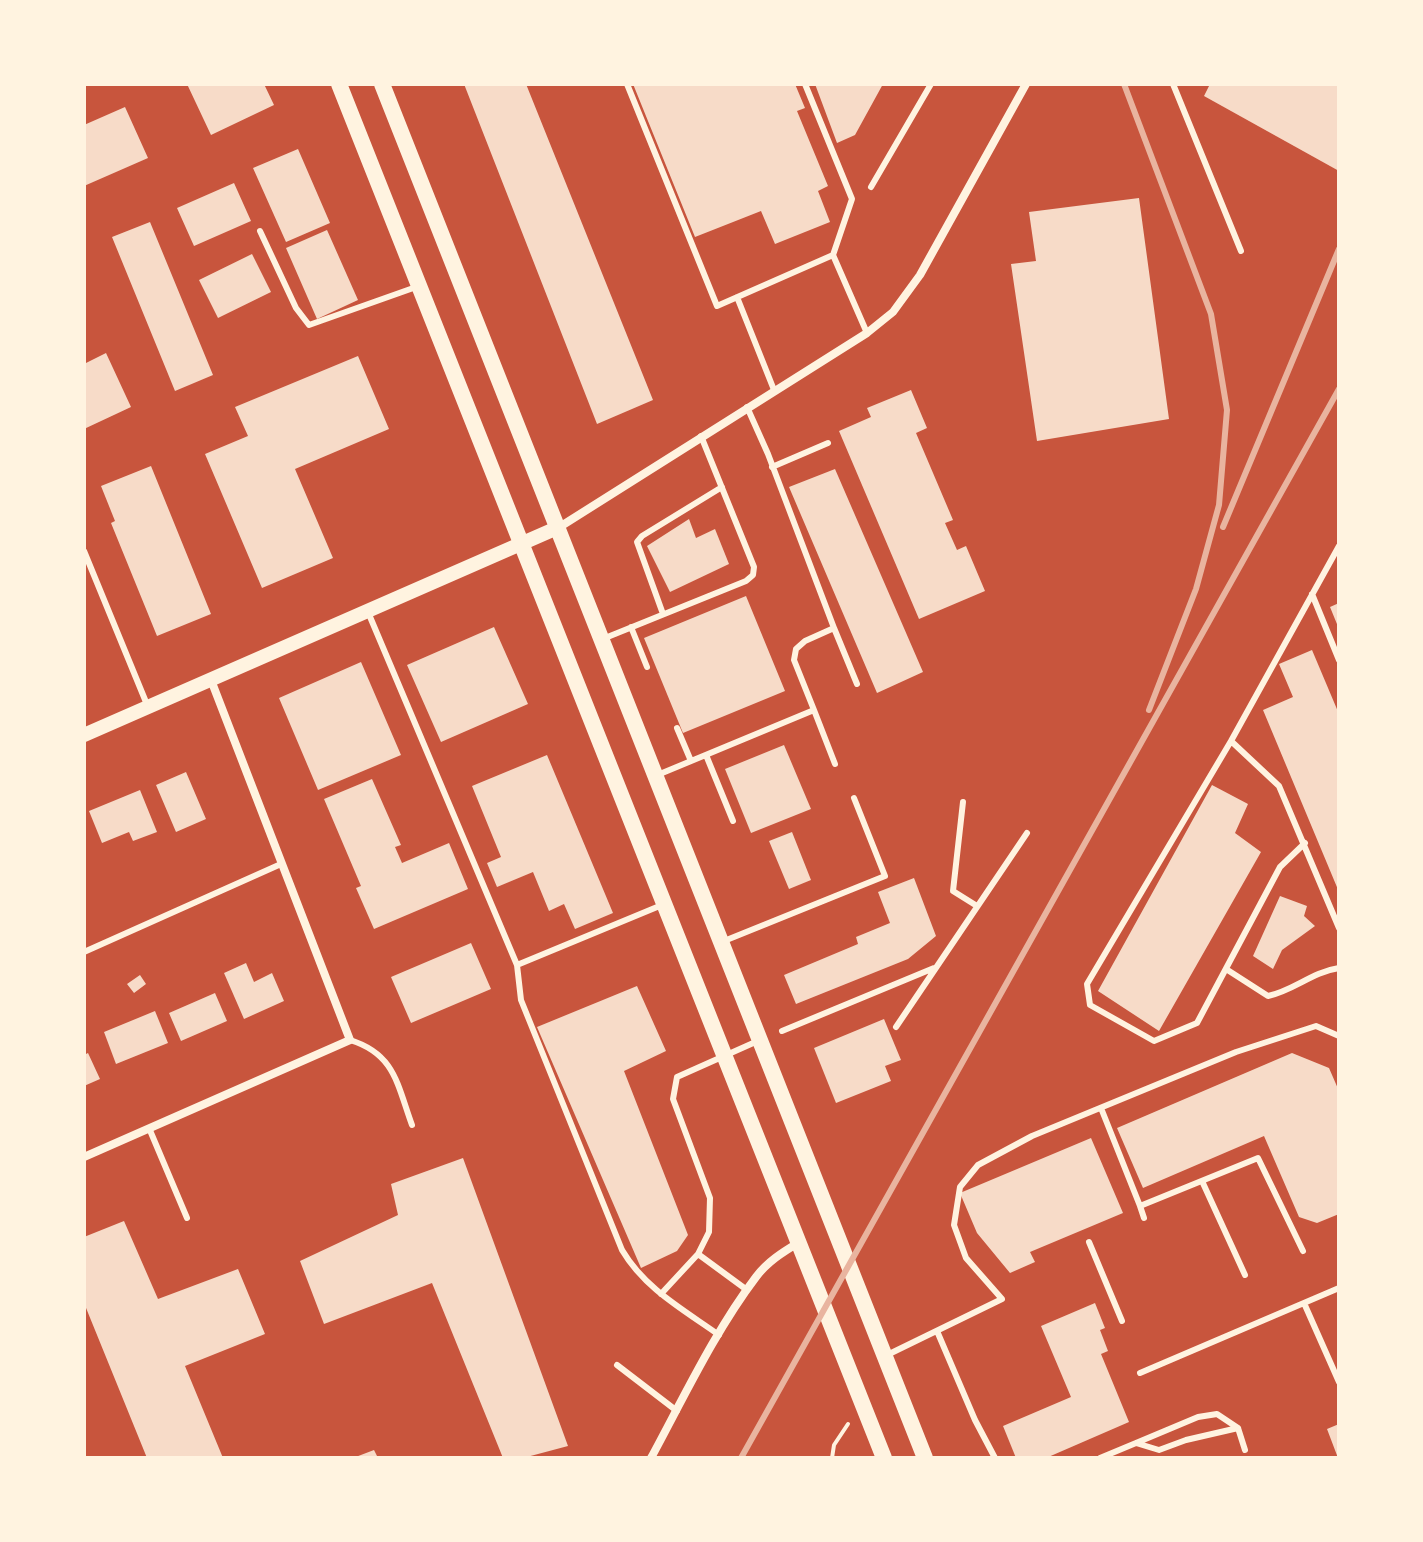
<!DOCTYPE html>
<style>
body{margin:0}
#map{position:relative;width:1423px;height:1542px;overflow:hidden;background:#c8553d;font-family:Karla,sans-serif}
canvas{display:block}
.frame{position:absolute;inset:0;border:86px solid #fff3e0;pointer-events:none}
</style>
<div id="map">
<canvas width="1423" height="1542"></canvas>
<div class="frame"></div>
</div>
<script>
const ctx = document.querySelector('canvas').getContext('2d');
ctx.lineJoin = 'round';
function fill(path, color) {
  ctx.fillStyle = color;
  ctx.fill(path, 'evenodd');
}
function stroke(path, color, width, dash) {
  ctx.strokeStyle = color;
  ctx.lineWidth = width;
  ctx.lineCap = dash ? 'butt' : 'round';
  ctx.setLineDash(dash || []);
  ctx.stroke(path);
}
fill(new Path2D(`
 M187 84H264L274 105 211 135Z
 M464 84H526L653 400 597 424Z
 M633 84H795L805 108 797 111 828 186 818 191 830 222 775 244 761 211 695 237Z
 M815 84H883L855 135 837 143Z
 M1210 84H1339V171L1204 96Z
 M125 107 148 158 84 186V125Z
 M298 149 330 223 286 242 253 168Z
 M234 183 251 221 194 246 177 208Z
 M1139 198 1169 419 1037 441 1011 264 1036 261 1029 212Z
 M150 222 213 375 175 391 112 237Z
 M327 230 358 300 317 319 286 248Z
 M252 254 271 292 218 318 199 280Z
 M106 353 131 407 84 429V364Z
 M358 356 389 429 295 469 333 558 262 588 205 454 248 436 235 407Z
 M911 390 927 428 916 433 953 520 945 523 957 550 966 546 985 591 919 619 839 431 871 417 867 408Z
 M151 466 211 614 157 636 111 523 115 521 101 486Z
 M835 469 923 672 877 693 789 487Z
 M689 519 696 538 715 529 729 564 670 592 647 546Z
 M746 596 785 691 683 733 644 638Z
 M1339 603V629L1330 607Z
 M494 627 528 704 441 742 407 665Z
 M1312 650 1339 714V892L1263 710 1293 697 1279 664Z
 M361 662 401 755 318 790 279 698Z
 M784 745 811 809 751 833 725 769Z
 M547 755 613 913 575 929 564 904 549 911 533 872 497 887 487 863 501 857 472 786Z
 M186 772 206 819 176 832 156 785Z
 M372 779 401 845 395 847 402 863 449 843 468 889 374 929 356 888 361 886 324 799Z
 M1212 785 1248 804 1235 833 1261 852 1159 1031 1098 991Z
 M140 790 157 832 133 841 129 832 102 843 89 811Z
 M792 832 811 880 789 889 769 841Z
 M914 878 936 936 908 959 796 1004 784 975 858 944 856 937 890 923 878 892Z
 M1280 896 1307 906 1304 916 1315 926 1282 950 1273 969 1253 956Z
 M471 943 491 989 411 1023 391 977Z
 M246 963 254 982 272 973 284 1001 244 1019 224 973Z
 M140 975 146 984 134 993 127 984Z
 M637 986 666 1051 624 1071 688 1235 677 1251 641 1268 537 1027Z
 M215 993 227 1021 181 1041 169 1013Z
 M155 1011 168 1043 116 1064 104 1032Z
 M884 1019 901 1060 885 1066 891 1081 836 1103 814 1048Z
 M88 1053 100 1079 84 1086V1055Z
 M1292 1053 1329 1068 1339 1091V1214L1317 1223 1299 1217 1264 1136 1143 1188 1117 1128Z
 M1091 1138 1123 1213 1030 1252 1035 1262 1010 1273 977 1233 960 1193Z
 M463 1158 568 1446 523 1458H503L432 1283 324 1324 300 1261 398 1215 391 1184Z
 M124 1221 158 1299 238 1269 265 1334 185 1366 223 1458H147L84 1303V1237Z
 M1095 1303 1105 1328 1100 1330 1108 1351 1101 1354 1129 1422 1046 1458H1016L1003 1426 1071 1397 1041 1326Z
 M1339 1424V1458H1338L1327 1429Z
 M374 1450 378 1458H353Z`), '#f7dbc8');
stroke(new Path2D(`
 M832 1458 834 1445 848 1424`), '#fff3e0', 4);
stroke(new Path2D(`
 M627 84 717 306 833 255
 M805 84 852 199 833 255 867 333
 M1173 84 1241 251
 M871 187 931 84
 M260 231 296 308 309 325 419 286
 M737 297 774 390
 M772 467 828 443
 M84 551 148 707
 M1312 594 1339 660
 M368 612 517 965 521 1000 622 1250C645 1289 684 1310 719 1335
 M663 614 637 542 642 536 722 487
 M631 627 647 667
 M834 628 857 684
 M605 638 746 581 753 575 754 567 701 436
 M814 710 835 764
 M677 728 691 761
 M1231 741 1279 786 1339 928
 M706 755 733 821
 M655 776 814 710 794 660 796 649 805 641 834 628 768 454 747 407
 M963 802 953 891 977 906
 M1305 843 1280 867 1197 1023 1154 1041 1090 1005 1087 984 1231 741 1339 546
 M724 941 885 876 854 798
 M84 952 281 864
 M517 965 662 905
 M1226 969 1268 996C1293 991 1312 972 1339 968
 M896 1027 1027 833
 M782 1031 934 968
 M350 1040C395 1054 397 1084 412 1125
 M1101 1108 1140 1206
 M149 1128 187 1218
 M1202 1181 1245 1275
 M1144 1218 1140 1206 1258 1158 1303 1251
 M1089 1242 1122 1321
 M698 1254 747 1290
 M661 1294 698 1254 709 1232 710 1198 673 1099 677 1077 760 1040
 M1304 1303 1339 1382
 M937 1331 975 1420 995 1458
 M885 1356 1002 1299 966 1258 954 1225 960 1187 978 1165 1032 1136 1236 1052 1316 1026 1339 1036
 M617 1365 677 1411
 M1140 1373 1339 1288
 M1136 1443 1198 1417 1217 1414 1238 1428
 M1100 1458 1136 1443 1159 1450 1186 1440 1238 1428 1245 1450`), '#fff3e0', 6);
stroke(new Path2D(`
 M558 528 867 333 893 312 920 275 1026 84
 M84 1157 350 1040 211 680
 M651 1458C683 1399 715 1331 756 1277 767 1262 783 1252 798 1243`), '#fff3e0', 8);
stroke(new Path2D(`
 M84 735 557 528`), '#fff3e0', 14);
stroke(new Path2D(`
 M339 84 884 1458
 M382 84 925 1458`), '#fff3e0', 16);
stroke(new Path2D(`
 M1124 84 1211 314 1227 410 1219 505 1196 589 1149 710
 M1223 527 1339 249
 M741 1458 1339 389`), '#e9b49f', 6);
</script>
